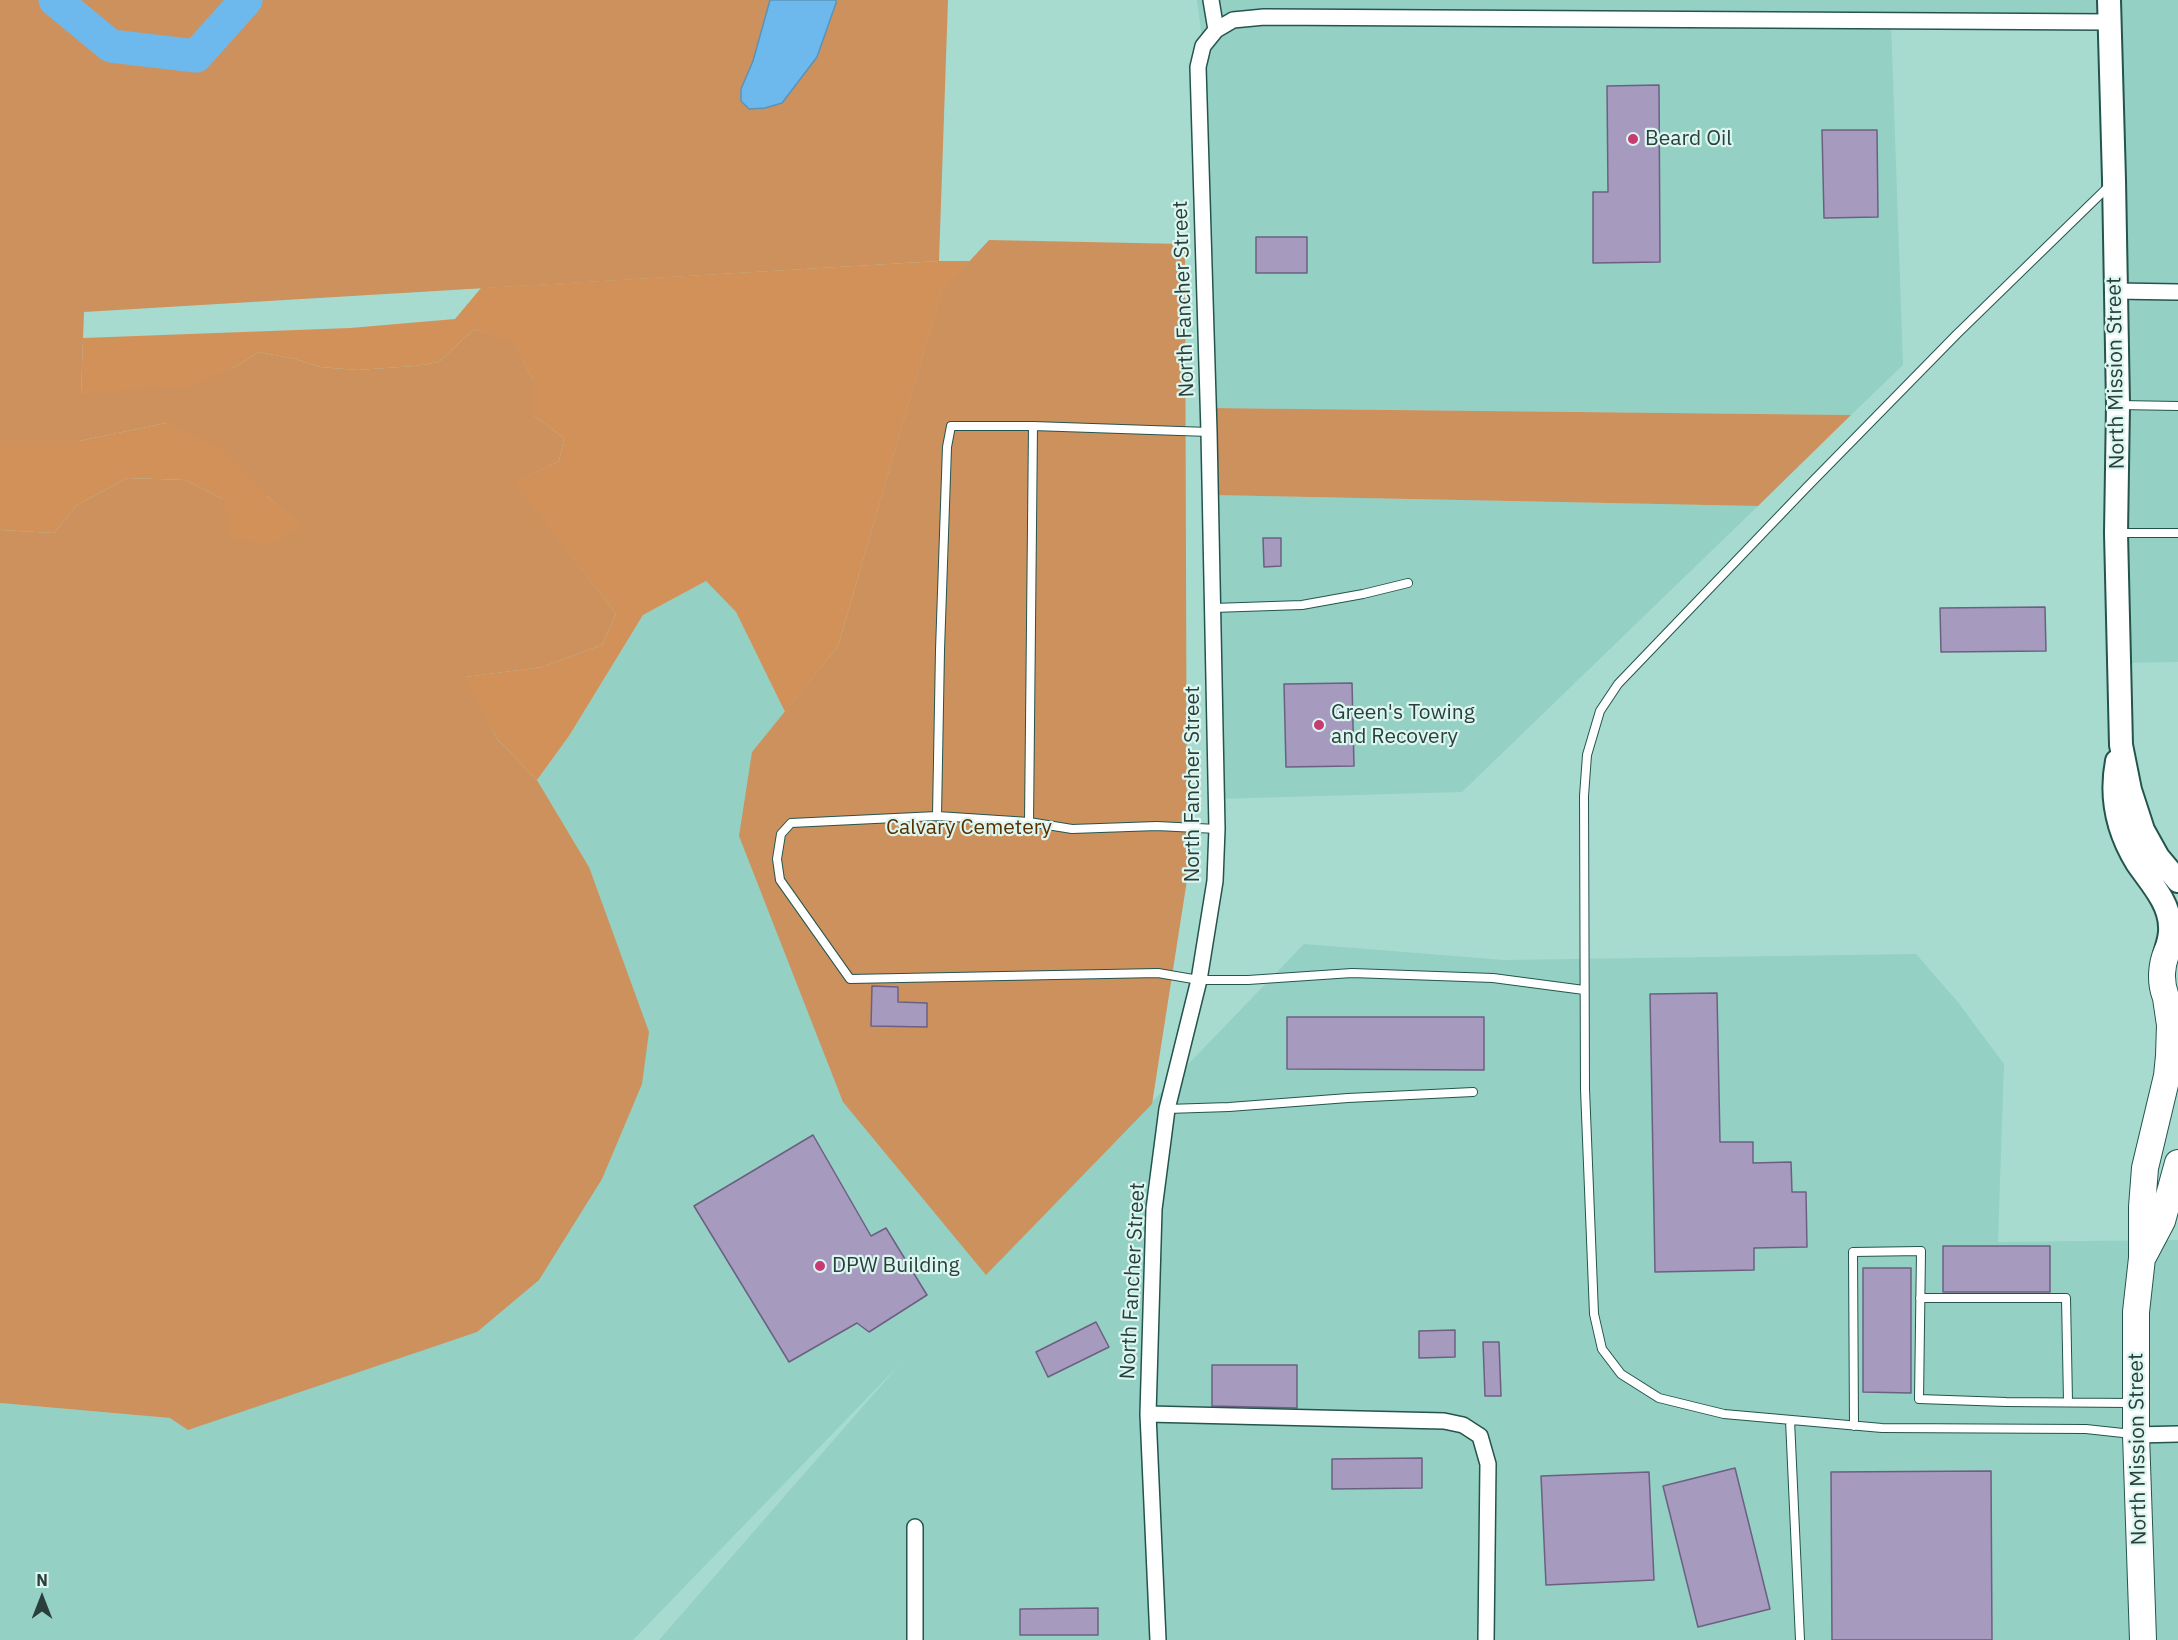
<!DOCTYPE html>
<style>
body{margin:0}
#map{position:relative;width:2178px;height:1640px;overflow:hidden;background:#a7dbd0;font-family:"IBM Plex Sans",sans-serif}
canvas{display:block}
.north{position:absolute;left:12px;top:1568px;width:60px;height:60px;-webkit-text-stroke:4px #dcf6f0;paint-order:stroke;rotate:0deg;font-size:16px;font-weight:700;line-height:24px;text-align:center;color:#2a3f3b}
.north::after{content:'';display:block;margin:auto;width:21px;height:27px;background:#2a3f3b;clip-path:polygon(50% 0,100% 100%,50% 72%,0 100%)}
</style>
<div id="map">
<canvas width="2178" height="1640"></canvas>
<div class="north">N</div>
</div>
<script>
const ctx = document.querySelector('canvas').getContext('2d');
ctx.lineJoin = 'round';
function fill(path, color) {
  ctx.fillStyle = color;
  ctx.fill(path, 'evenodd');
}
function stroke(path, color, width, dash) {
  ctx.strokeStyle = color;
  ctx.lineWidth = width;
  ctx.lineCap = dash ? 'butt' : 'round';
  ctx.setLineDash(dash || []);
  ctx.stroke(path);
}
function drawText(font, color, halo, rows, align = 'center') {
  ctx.font = font + ' "IBM Plex Sans",sans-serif';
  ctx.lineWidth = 4.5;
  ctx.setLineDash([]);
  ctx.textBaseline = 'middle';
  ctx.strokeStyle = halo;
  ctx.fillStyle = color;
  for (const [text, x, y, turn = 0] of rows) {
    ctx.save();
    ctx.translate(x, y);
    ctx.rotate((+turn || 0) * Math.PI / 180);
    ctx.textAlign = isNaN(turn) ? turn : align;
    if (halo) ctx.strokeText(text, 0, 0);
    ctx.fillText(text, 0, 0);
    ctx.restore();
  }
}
fill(new Path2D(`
 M1197 0H2109V22L1891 21 1903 365 1851 415 1209 408 1203 46Z
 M2114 0H2178V662L2120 663Z
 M1211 495 1758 506 1462 792 1216 799Z
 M706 581 736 612 785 712 752 752 986 1274 1304 944 1504 960 1916 954 1957 1001 2004 1064 1998 1242 2178 1240V1640H659L900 1364 633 1640H0V1403L170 1418 589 867 537 780 569 736 643 615Z`), '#94d0c3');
fill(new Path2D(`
 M0 0H948L939 261 84 312 81 394 233 368 259 352 295 359 320 367 357 370 415 366 439 362 474 329 514 342 533 381V415L564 438 559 461 515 482 616 614 602 645 542 667 466 677 497 739 537 780 589 867 649 1032 642 1084 602 1179 539 1280 477 1332 188 1430 170 1418 0 1403V530L54 533 77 505 128 478 185 480 223 499 301 524 268 497 166 423 79 441H0Z
 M989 240 1185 244 1187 880 1152 1104 986 1275 843 1102 739 836 752 752 838 646 941 292Z
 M1209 408 1851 415 1758 506 1211 495Z`), '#cd915e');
fill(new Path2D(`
 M939 261H970L941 293 838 646 785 712 736 612 706 581 643 615 569 736 537 780 497 739 465 677 542 667 602 645 616 614 514 482 559 461 564 438 533 415V381L514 343 474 329 439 362 415 366 357 370 320 367 295 359 259 352 233 368 192 386 81 394 83 338 350 328 455 319 481 288Z
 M166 423 220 446 268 497 302 524 271 545 232 539 223 499 185 480 128 478 77 505 54 533 0 530V441H79Z`), '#d29159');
const water = new Path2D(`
 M770 0H836V3L817 57 782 103 765 108 749 109 741 101V89L753 61Z`);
fill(water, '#6db9ee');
stroke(water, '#5994b8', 1.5);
stroke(new Path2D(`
 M55 0 111 46 196 56 246 0`), '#6db9ee', 33);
const building = new Path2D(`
 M1659 85 1660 262 1593 263V192H1608L1607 86Z
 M1822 130H1877L1878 217 1824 218Z
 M1256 237H1307V273H1256Z
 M1263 538H1281V566L1264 567Z
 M2045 607 2046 651 1941 652 1940 608Z
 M1352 683 1354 766 1286 767 1284 684Z
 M872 986 898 987V1002L927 1003V1027L871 1026Z
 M1717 993 1720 1142H1753V1163L1791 1162 1792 1192H1806L1807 1247 1754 1248V1270L1655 1272 1650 994Z
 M1287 1017H1484V1070L1287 1069Z
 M813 1135 871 1236 886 1228 927 1295 869 1332 857 1323 789 1362 694 1206Z
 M1943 1246H2050V1292H1943Z
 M1863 1268H1911V1393L1863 1392Z
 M1096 1322 1109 1347 1048 1377 1036 1352Z
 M1455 1330V1357L1419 1358V1331Z
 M1483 1342H1499L1501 1396H1485Z
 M1212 1365H1297V1408L1212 1406Z
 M1422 1458V1488L1332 1489V1459Z
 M1735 1468 1770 1609 1698 1627 1663 1486Z
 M1991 1471 1992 1640H1832L1831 1472Z
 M1649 1472 1654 1580 1546 1585 1541 1476Z
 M1098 1608V1635H1020V1609Z`);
fill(building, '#a69abf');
stroke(building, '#6c6082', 1.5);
const service = new Path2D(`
 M2110 185 1957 334 1807 487 1618 684 1600 711 1587 755 1584 796 1585 1089 1594 1314 1602 1349 1621 1374 1659 1398 1724 1414 1882 1428 2086 1429 2132 1434
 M2119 405 2178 406
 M2118 533H2178
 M1213 608 1302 605 1363 594 1408 583
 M937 816 940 650 947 447 951 426H1033L1209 432
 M1029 822 1033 426
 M1217 829 1157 826 1072 829 1029 822 937 816 791 823 781 834 777 859 780 880 850 979 1158 973 1199 980H1248L1352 973 1493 978 1584 990
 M1167 1109 1229 1107 1348 1098 1473 1092
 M1920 1298H2066L2068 1402
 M1790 1420 1800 1640
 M1854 1426 1853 1252 1921 1251 1919 1399 2006 1402 2131 1403`);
const minor = new Path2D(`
 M1216 30 1233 20 1264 17 2109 22
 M2115 291 2178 292
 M1148 1414 1444 1421 1463 1425 1480 1436 1488 1464 1486 1640
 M2136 1435 2178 1434
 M915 1527V1640
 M1158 1640 1148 1414 1154 1209 1167 1109 1199 980 1215 881 1217 829 1209 432 1198 67 1203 46 1216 30 1211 0`);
const secondary = new Path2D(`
 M2109 0 2114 180 2118 405 2116 533 2121 745 2130 790 2143 830 2158 857 2178 881
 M2117 761C2110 797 2118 832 2137 863 2150 882 2170 903 2170 927 2171 936 2167 946 2165 954`);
const primary = new Path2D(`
 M2174 1011C2156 988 2159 956 2178 935
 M2144 1255 2162 1221 2178 1163
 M2143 1640 2136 1435V1312L2142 1258V1207L2145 1168 2167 1076 2169 1056 2170 1025 2166 998`);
stroke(service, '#24554d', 10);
stroke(minor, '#24554d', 18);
stroke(secondary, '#24554d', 26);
stroke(primary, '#24554d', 28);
stroke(service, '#fff', 8);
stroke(minor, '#fff', 15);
stroke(secondary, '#fff', 22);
stroke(primary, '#fff', 26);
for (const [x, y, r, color] of [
 [1633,139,6,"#c63b72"],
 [1319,725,6,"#c63b72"],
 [820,1266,6,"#c63b72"]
]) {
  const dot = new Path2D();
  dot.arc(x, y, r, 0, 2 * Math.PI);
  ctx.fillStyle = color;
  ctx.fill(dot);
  stroke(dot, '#dcf6f0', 2);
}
drawText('21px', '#2a3f3b', '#dcf6f0', [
 ["Beard Oil",1645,139],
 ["Green's Towing",1331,713],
 ["and Recovery",1331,737],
 ["DPW Building",832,1266]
], 'left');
drawText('21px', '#2a3f3b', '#dcf6f0', [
 ["North Fancher Street",1184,299,-92],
 ["North Mission Street",2116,373,-91],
 ["North Fancher Street",1193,784,-90],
 ["North Fancher Street",1133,1281,-87],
 ["North Mission Street",2138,1449,-91]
]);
drawText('21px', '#5a2f00', '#dcf6f0', [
 ["Calvary Cemetery",969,828]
]);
</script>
